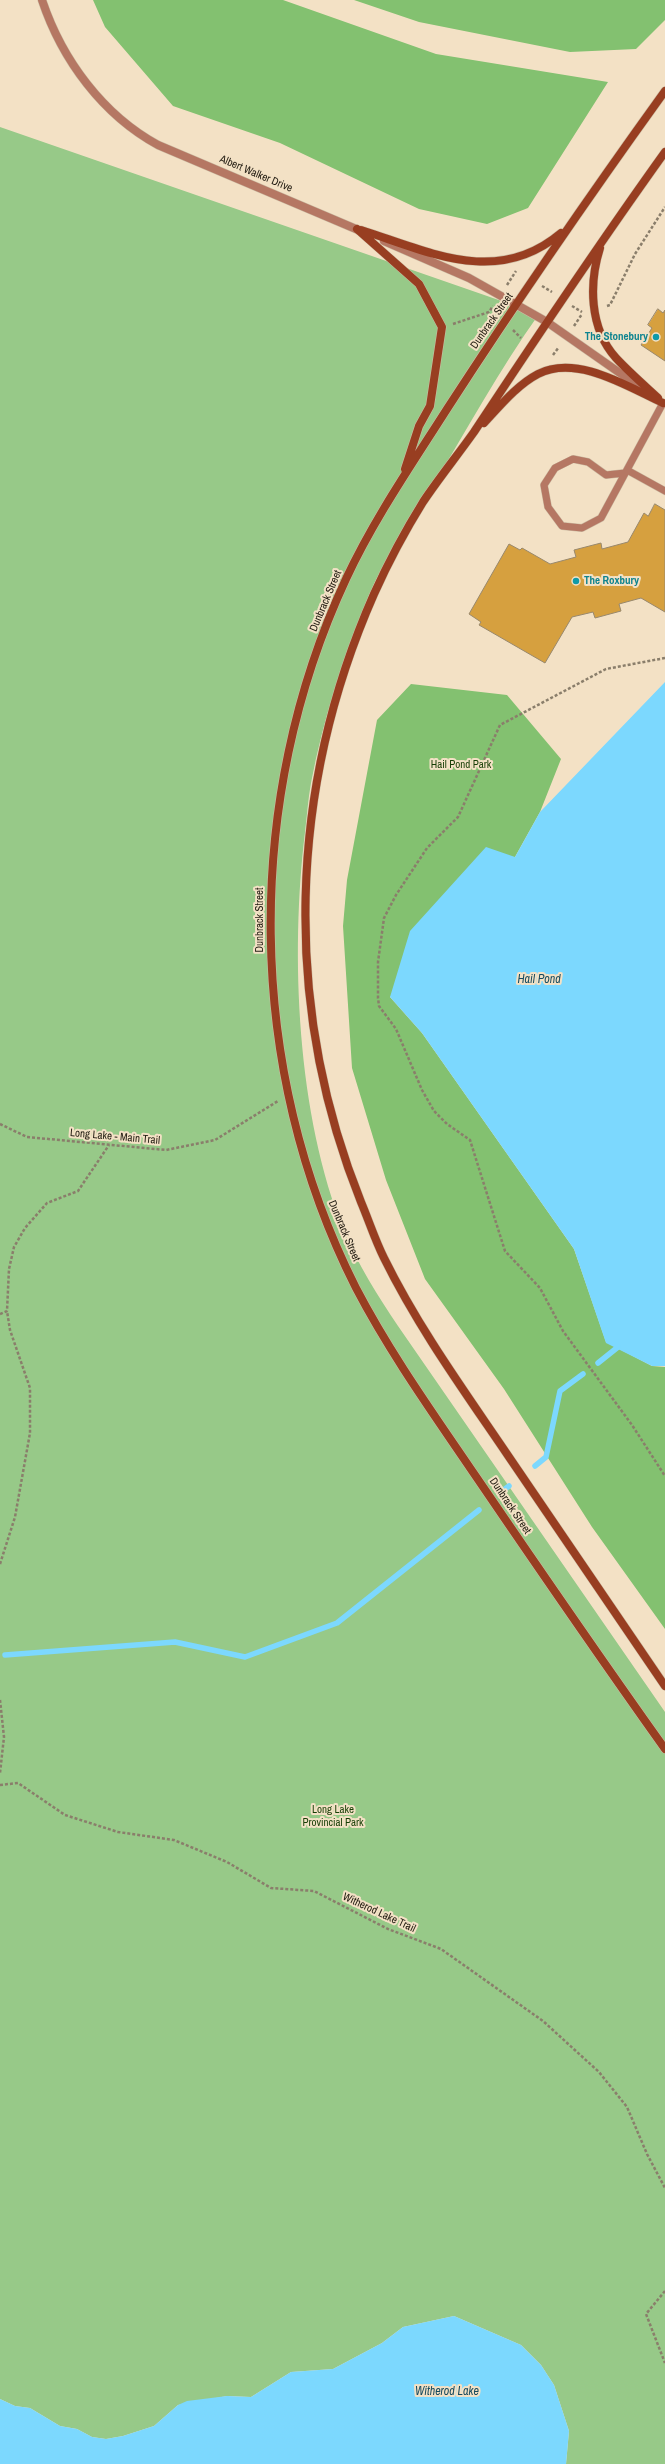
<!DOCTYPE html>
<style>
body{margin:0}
canvas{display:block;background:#f3e1c5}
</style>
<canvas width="665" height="2464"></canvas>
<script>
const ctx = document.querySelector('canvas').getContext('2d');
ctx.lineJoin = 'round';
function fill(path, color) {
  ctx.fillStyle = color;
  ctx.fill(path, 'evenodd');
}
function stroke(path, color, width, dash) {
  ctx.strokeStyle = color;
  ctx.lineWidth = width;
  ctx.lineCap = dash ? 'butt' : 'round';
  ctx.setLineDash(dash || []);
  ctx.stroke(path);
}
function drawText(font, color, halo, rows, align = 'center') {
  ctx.font = font + ' "Archivo Narrow",sans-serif';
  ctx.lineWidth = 4;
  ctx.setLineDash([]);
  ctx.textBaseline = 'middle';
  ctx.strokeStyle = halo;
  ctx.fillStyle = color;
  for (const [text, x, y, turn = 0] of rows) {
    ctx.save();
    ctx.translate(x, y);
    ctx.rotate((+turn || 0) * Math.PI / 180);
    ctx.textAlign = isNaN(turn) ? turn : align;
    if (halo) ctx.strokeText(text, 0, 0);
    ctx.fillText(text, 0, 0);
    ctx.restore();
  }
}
fill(new Path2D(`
 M0 127 539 314C500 369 467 429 433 486 411 522 385 557 369 595 344 656 323 719 311 783 308 799 307 816 305 832 290 955 297 1116 344 1231 358 1265 378 1296 398 1326L665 1712V2464H566L569 2431 554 2385 541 2365 521 2345 454 2316 403 2327 382 2343 333 2369 291 2372 251 2397 227 2396 178 2405 154 2426 123 2436 106 2439 92 2437 77 2429 60 2426 30 2408 15 2406 0 2399Z`), '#97c988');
fill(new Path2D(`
 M93 0H283L436 54 608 82 528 208 487 224 419 209 280 143 173 106 105 27Z
 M354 0H665V20L636 49 570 52 419 22Z
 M411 684 507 695 561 759 540 812 515 857 390 997 422 1033 574 1249 606 1342 652 1366 665 1367V1629L592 1527 504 1389 425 1279 386 1180 352 1068 343 926 347 880 377 720Z`), '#83c170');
fill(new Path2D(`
 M665 682V1366H652L606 1343 574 1249 422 1033 390 997 410 931 486 847 515 857 540 812Z
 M454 2316 521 2345 541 2365 554 2385 569 2431 566 2464H0V2399L15 2406 30 2408 60 2426 77 2429 92 2437 106 2439 123 2436 154 2426 178 2405 187 2401 227 2396 251 2397 291 2372 333 2369 382 2343 403 2327Z`), '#7cd8fe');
stroke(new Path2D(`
 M598 1363 618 1347
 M535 1466 546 1457 560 1391 583 1374
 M505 1489 509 1486
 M5 1655 175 1642 245 1657 337 1623 479 1510`), '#7cd8fe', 5.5);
const building = new Path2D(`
 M658 309 663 313 665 310V361L641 345 652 328 648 325Z
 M655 504 665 510V612L641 598 619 604 621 611 595 618 593 612 572 617 545 663 479 625 481 622 469 614 509 544 520 550 522 548 550 564 576 557 574 550 601 543 602 549 628 542 644 513 648 516Z`);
fill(building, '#d6a03f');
stroke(building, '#98886d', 1);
const service = new Path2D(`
 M627 470 665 491
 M625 473 606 475 588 462 573 459 555 468 544 485 548 507 562 526 582 528 601 518 663 403`);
const minor = new Path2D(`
 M517 305 547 322 647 392`);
const tertiary = new Path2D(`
 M42 0C62 60 103 115 158 145L363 232
 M384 241 469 278 517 305`);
const secondary = new Path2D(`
 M665 91C590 195 517 301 447 409 412 464 374 519 346 579 243 800 245 1069 356 1288 391 1355 435 1416 477 1478 539 1569 601 1659 665 1749
 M665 152C599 244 536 338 474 432 457 456 439 478 423 502 405 531 388 563 374 594 288 789 282 1005 361 1202 369 1221 375 1240 384 1258 419 1329 465 1392 509 1457 561 1533 613 1610 665 1686
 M357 229 419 284 442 327 430 406 419 426 405 469
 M361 230C430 252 497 287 561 233
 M600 248C589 283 589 328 616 358 629 372 644 385 658 398
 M484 423C500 406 517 385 538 374 577 354 628 387 663 403`);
stroke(service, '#cdbda5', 8);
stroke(minor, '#cdbda5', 9);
stroke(tertiary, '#cdbda5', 9);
stroke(secondary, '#cdbda5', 9);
stroke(new Path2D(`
 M507 285 516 271
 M542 286 552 292
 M572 306 582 312
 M607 306 610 305 635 254 665 207
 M453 324 489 312 493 306
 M574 326 582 314
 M513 330 521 338
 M553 355 559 347
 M665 658 606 669 500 725 458 817 427 848 396 895 384 918 378 962V998L379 1006 396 1029 422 1090 434 1111 447 1124 470 1140 505 1251 540 1288 563 1331 632 1425 665 1476
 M0 1124 27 1137 166 1150 215 1140 278 1101
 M0 1314 7 1311 9 1269 14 1247 25 1228 47 1203 78 1191 109 1145
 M0 1564 15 1517 30 1433V1388L10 1330 7 1311
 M0 1700 4 1737 0 1773
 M0 1785 18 1783 65 1815 118 1832 174 1840 227 1862 271 1888 314 1891 388 1929 441 1949 543 2021 599 2072 627 2107 647 2154 665 2188
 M665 2291 646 2314 665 2363`), '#8a7e6b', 2.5, [3, 2]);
stroke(service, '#b57763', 7);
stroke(minor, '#b57763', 8);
stroke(tertiary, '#b57763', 8);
stroke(secondary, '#983e21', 8);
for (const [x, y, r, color] of [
 [656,337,4,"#0f9aa8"],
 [576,581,4,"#0f9aa8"]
]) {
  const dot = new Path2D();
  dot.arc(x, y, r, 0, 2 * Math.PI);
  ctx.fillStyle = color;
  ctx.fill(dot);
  stroke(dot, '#f3e1c5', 1.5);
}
drawText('11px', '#211b11', '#f3e1c5', [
 ["Albert Walker Drive",256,174,23],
 ["Dunbrack Street",492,321,-55],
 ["Dunbrack Street",326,601,-67],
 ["Dunbrack Street",260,920,-90],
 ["Long Lake - Main Trail",115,1137,5],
 ["Dunbrack Street",344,1231,67],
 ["Dunbrack Street",510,1506,56],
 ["Witherod Lake Trail",379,1913,25]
]);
drawText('bold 11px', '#0d838f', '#f3e1c5', [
 ["The Stonebury",648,337],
 ["The Roxbury",584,581,"left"]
], 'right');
drawText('11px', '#163e05', '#f3e1c5', [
 ["Hail Pond Park",461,765],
 ["Long Lake",333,1810],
 ["Provincial Park",333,1823]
]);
drawText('italic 12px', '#164a5e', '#f3e1c5', [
 ["Hail Pond",539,980],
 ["Witherod Lake",447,2392]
]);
</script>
